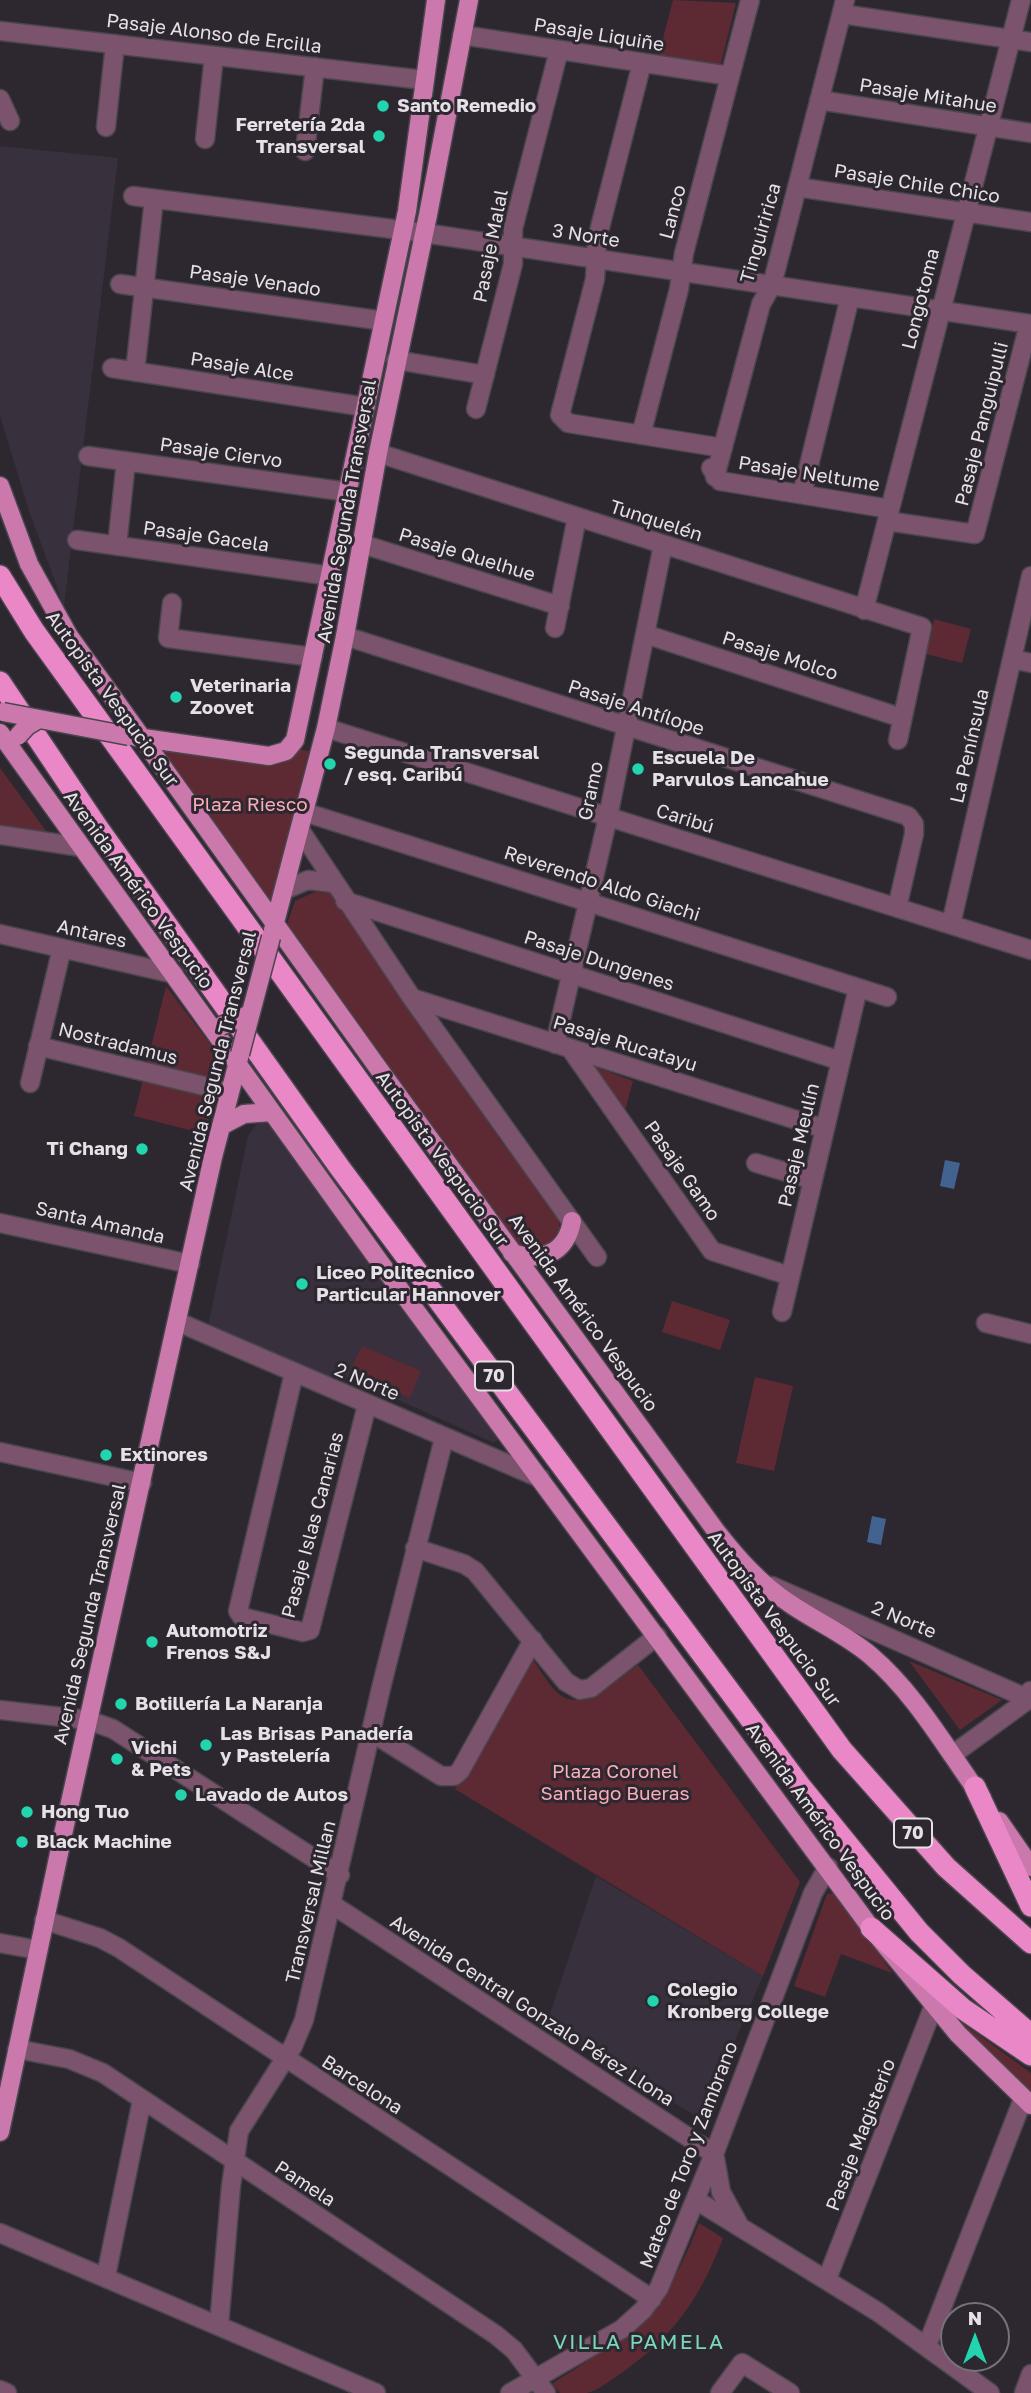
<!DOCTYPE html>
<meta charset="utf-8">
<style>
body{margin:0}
#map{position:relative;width:1031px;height:2393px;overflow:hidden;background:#2d2830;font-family:"Golos Text",sans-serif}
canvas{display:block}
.north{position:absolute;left:940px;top:2302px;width:70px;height:70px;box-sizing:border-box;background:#2d2830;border:2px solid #777279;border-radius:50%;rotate:0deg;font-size:19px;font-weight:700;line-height:28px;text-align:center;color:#e5e1e6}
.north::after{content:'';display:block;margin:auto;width:24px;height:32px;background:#23d5af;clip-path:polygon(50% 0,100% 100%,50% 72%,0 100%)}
</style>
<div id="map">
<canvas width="1031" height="2393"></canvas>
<div class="north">N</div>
</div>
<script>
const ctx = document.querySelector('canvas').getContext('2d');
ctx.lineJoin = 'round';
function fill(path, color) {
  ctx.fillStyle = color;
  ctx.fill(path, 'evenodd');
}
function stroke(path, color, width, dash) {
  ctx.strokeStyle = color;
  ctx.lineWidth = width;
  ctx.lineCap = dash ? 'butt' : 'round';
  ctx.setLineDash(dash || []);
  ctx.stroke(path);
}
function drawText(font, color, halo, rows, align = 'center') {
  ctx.font = font + ' "Golos Text",sans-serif';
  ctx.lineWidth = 6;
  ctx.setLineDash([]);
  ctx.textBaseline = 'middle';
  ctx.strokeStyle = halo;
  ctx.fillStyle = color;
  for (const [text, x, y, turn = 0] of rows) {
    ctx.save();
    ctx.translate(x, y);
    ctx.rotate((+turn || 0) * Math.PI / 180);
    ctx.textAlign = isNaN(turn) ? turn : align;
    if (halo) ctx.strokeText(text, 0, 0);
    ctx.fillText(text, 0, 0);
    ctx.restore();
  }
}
fill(new Path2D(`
 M0 146 118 158 64 606 30 514 0 416Z
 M265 1122 272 1128 499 1438 494 1443 347 1377 343 1384 208 1326 248 1136 256 1125Z
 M596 1876 763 1976 701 2119 546 2026Z`), '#38303c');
fill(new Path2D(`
 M673 0 736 3 720 67 658 57Z
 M934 619 971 629 962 663 926 654Z
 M156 748 274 764 297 749 309 751 270 907Z
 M0 768 49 835 0 826Z
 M315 892 330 893 503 1144 560 1214 559 1230 550 1244 528 1250 513 1244 286 927 295 901Z
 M166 986 223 1061 205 1134 134 1116Z
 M585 1063 633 1081 624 1114Z
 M672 1301 730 1320 720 1350 662 1332Z
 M362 1346 421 1371 410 1398 350 1371Z
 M755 1377 793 1386 774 1471 736 1463Z
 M529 1653C538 1666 547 1684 559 1694 583 1714 619 1678 638 1665L800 1882 763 1976 455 1789Z
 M909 1661 1002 1700 960 1730Z
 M837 1893 892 1973 841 1954 825 1997 794 1986 827 1894Z
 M954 2017 1031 2073V2098L1005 2078Z
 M699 2223 723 2238C700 2299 673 2337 620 2374 611 2380 597 2391 587 2393 578 2393 568 2393 560 2393L552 2384C631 2333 665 2314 699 2223Z`), '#5d2a33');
fill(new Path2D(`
 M945 1160 960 1163 954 1189 940 1186Z
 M872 1516 886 1519 881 1545 867 1542Z`), '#426290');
const minor = new Path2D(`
 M842 14 1031 42
 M0 31 424 80
 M462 35 730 76
 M642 63 597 239 595 279 560 415 568 423 723 448
 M0 99 10 121
 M819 100 1031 133
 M106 127 115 44
 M205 139 214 56
 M305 151 315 67
 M797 187 1031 222
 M133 196 424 233 1031 324
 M120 284 384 321
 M396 360 485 375
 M112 368 366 407
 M135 372 154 199
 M476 409 513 264V229L559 50
 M641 435 679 289 684 253 750 0
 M378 453 922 627 898 740
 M88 456 348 492
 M711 468 720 481 890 509
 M715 477 761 304 772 285 845 0
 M802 494 850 297
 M887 521 975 534 1029 324
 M77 540 331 576
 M362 544 560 606
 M117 546 126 461
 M172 603 168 638 313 657
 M864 610 1021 0
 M555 628 577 517
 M645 634 902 718
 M345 636 908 816 914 824V834L897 908
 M1012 659 1031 663
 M326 728 1031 950
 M304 812 887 997
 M300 830 412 998 597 1257
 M0 835 81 847
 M284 890 308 880 333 883
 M345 901 841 1061
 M951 924 1031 576
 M0 934 174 974
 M412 998 825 1129
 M555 1044 608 817 663 545
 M38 1046 229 1092
 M570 1048 712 1251 790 1276
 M30 1083 62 948
 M756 1163 813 1180
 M0 1223 190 1264
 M782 1312 858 988
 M178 1322 540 1478
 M986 1323 1031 1334
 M294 1373 238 1611 242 1617 303 1632 310 1630 367 1405
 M0 1452 142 1483
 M415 1548 464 1564 475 1571 566 1682 580 1690 591 1688 657 1636
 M772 1586 1031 1700
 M0 1710 88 1720 113 1729 340 1875
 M371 1732 441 1776H454L460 1771 533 1640
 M952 1755 1029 1699 1030 1691
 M333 1905 714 2154
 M44 1920 100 1938 119 1948 652 2299
 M0 1943 38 1950
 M17 2049 69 2059 103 2073 496 2335 514 2350 546 2393
 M715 2158 721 2192 738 2223
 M696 2200 878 2312 990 2393
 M0 2233 376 2393
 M106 2276 142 2100
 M827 2279 934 2005
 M219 2325 231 2186 239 2131 293 2046 304 2020 382 1684 444 1438
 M927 2346 1023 2099
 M0 2390 7 2393
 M510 2393 622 2329 643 2310 659 2288 714 2154 813 1893 828 1867
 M720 2393 742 2363 790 2393
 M1024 2393 1031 2374`);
const major = new Path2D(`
 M0 486 29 564 69 636 381 1072 716 1531C738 1559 760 1584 789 1603 815 1621 845 1634 870 1655 916 1694 947 1750 982 1798
 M0 733 379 1261 871 1928 958 2034 1031 2105
 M136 737 269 756 286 751 295 740 407 211 436 0
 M273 930 326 728 345 636 378 453 428 215 469 0
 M221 1126 244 1114 272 1112
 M512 1253C542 1262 566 1254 572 1221
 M999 1821 1031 1867
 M0 2132 65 1825 213 1157 239 1058`);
const highway = new Path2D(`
 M0 576 34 631 842 1750 946 1867 1031 1943
 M0 682 98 828 340 1168 801 1787 919 1932 962 1975 1031 2035
 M975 1787 1031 1906
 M871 1928 963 2009 1031 2055`);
stroke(minor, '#4a464d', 21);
stroke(major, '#4a464d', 21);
stroke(highway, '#4a464d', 24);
stroke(minor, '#7b536c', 18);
stroke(major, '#cb79ad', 18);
stroke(highway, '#ea87c7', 21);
const majorBridge = new Path2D(`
 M3 712 129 736
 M18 736 27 726 39 719
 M221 1026 250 1014
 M240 1054 271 937`);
stroke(majorBridge, '#4a464d', 21, []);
stroke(majorBridge, '#cb79ad', 18);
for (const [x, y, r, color] of [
 [383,106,7,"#23d5af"],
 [379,136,7,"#23d5af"],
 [176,697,7,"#23d5af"],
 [330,764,7,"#23d5af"],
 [638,769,7,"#23d5af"],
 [142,1149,7,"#23d5af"],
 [302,1284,7,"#23d5af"],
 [106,1455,7,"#23d5af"],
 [152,1642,7,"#23d5af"],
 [121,1704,7,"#23d5af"],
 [206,1745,7,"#23d5af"],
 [117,1759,7,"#23d5af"],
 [181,1795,7,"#23d5af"],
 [27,1812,7,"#23d5af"],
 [22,1842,7,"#23d5af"],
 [653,2001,7,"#23d5af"]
]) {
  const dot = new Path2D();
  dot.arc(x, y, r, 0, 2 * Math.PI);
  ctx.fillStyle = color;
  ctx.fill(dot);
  stroke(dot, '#2d2830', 2.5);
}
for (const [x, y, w] of [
 [494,1376,38],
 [913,1833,38]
]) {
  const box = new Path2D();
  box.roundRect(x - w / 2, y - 14.5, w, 29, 5);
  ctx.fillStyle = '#2d2830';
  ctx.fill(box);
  stroke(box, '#e5e1e6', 2);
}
drawText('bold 18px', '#e5e1e6', null, [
 ["70",494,1376],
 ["70",913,1833]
]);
drawText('19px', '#e5e1e6', '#2d2830', [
 ["Pasaje Alonso de Ercilla",214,34,7],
 ["Pasaje Liquiñe",599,35,9],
 ["Pasaje Mitahue",928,96,9],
 ["Pasaje Chile Chico",917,184,9],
 ["Lanco",673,212,-75],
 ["Tinguiririca",761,233,-74],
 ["3 Norte",586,236,9],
 ["Pasaje Malal",491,246,-79],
 ["Pasaje Venado",255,281,8],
 ["Longotoma",921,299,-76],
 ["Pasaje Alce",242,367,9],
 ["Pasaje Panguipulli",982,424,-76],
 ["Pasaje Ciervo",221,453,8],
 ["Pasaje Neltume",809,474,9],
 ["Avenida Segunda Transversal",347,511,-80],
 ["Tunquelén",656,521,18],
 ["Pasaje Gacela",206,537,8],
 ["Pasaje Quelhue",467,555,17],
 ["Pasaje Molco",780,656,18],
 ["Autopista Vespucio Sur",112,699,54],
 ["Pasaje Antílope",636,708,18],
 ["La Península",970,746,-77],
 ["Gramo",591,791,-78],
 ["Caribú",685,819,17],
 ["Reverendo Aldo Giachi",602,884,18],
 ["Avenida Américo Vespucio",138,890,54],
 ["Antares",92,934,13],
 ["Pasaje Dungenes",599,961,18],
 ["Nostradamus",118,1044,14],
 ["Pasaje Rucatayu",625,1044,17],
 ["Avenida Segunda Transversal",218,1061,-76],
 ["Pasaje Meulín",799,1145,-77],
 ["Autopista Vespucio Sur",442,1159,54],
 ["Pasaje Gamo",682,1171,55],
 ["Santa Amanda",100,1223,13],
 ["Avenida Américo Vespucio",583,1313,54],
 ["2 Norte",367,1382,23],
 ["Pasaje Islas Canarias",313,1525,-75],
 ["Avenida Segunda Transversal",90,1614,-77],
 ["Autopista Vespucio Sur",774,1619,54],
 ["2 Norte",904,1620,23],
 ["Avenida Américo Vespucio",820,1822,54],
 ["Transversal Millan",311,1902,-77],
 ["Avenida Central Gonzalo Pérez Llona",532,2011,33],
 ["Barcelona",362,2085,33],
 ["Pasaje Magisterio",861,2135,-69],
 ["Mateo de Toro y Zambrano",689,2155,-69],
 ["Pamela",305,2184,33]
]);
drawText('bold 19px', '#e5e1e6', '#2d2830', [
 ["Santo Remedio",397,106],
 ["Ferretería 2da",365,125,"right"],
 ["Transversal",365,147,"right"],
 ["Veterinaria",190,686],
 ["Zoovet",190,708],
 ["Segunda Transversal",344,753],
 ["/ esq. Caribú",344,775],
 ["Escuela De",652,758],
 ["Parvulos Lancahue",652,780],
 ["Ti Chang",128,1149,"right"],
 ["Liceo Politecnico",316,1273],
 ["Particular Hannover",316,1295],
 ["Extinores",120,1455],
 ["Automotriz",166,1631],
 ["Frenos S&J",166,1653],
 ["Botillería La Naranja",135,1704],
 ["Las Brisas Panadería",220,1734],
 ["y Pastelería",220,1756],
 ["Vichi",131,1748],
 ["& Pets",131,1770],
 ["Lavado de Autos",195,1795],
 ["Hong Tuo",41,1812],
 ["Black Machine",36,1842],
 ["Colegio",667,1990],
 ["Kronberg College",667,2012]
], 'left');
drawText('19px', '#fbaeb9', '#2d2830', [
 ["Plaza Riesco",250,805],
 ["Plaza Coronel",615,1772],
 ["Santiago Bueras",615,1794]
]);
ctx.letterSpacing = '2px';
drawText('21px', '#78d8bc', '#2d2830', [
 ["VILLA PAMELA",639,2342]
]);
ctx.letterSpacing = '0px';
</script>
